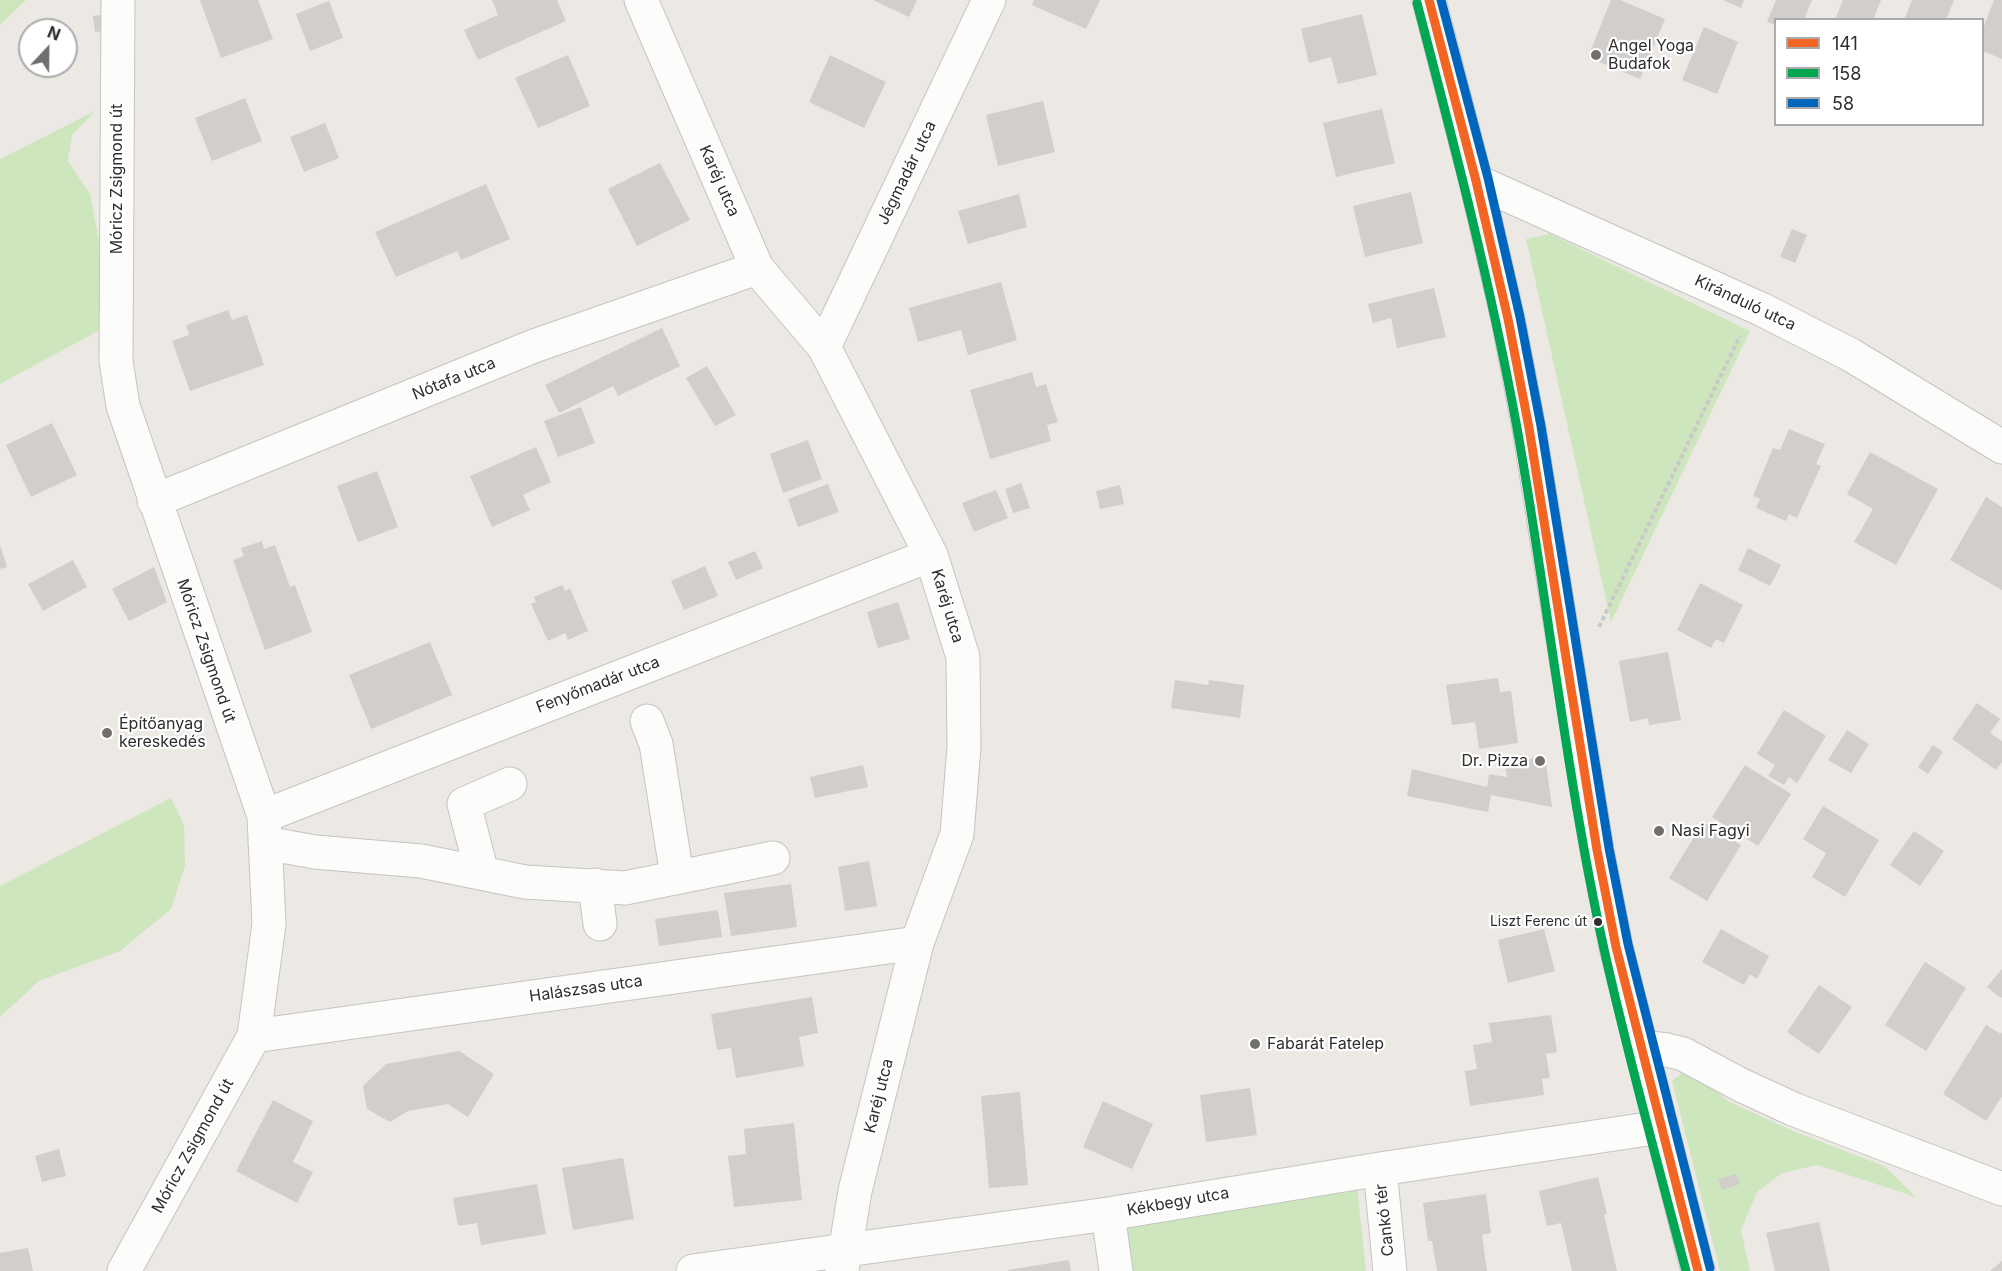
<!DOCTYPE html>
<meta charset="utf-8">
<style>
body{margin:0}
#map{position:relative;width:2002px;height:1271px;overflow:hidden;background:#ece8e4;font-family:Inter,sans-serif}
canvas{display:block}
.legend{position:absolute;left:1774px;top:18px;width:210px;height:108px;box-sizing:border-box;background:#fff;border:2px solid #ababab;margin:0;padding:8px 10px;list-style:none;font-size:18px;color:#2e2e2e}
.legend li{display:flex;align-items:center;gap:12px;height:30px}
.legend b{width:30px;border:2px solid #ababab}
.north{position:absolute;left:18px;top:18px;width:60px;height:60px;box-sizing:border-box;background:#fff;border:2px solid #ababab;border-radius:50%;rotate:22deg;font-size:16px;font-weight:700;line-height:24px;text-align:center;color:#2e2e2e}
.north::after{content:'';display:block;margin:auto;width:21px;height:27px;background:#706f6e;clip-path:polygon(50% 0,100% 100%,50% 72%,0 100%)}
</style>
<div id="map">
<canvas width="2002" height="1271"></canvas>
<ul class="legend">
<li><b style="height:8px;background:#f26522"></b>141</li>
<li><b style="height:8px;background:#00a651"></b>158</li>
<li><b style="height:8px;background:#0065bd"></b>58</li>
</ul>
<div class="north">N</div>
</div>
<script>
const ctx = document.querySelector('canvas').getContext('2d');
ctx.lineJoin = 'round';
function fill(path, color) {
  ctx.fillStyle = color;
  ctx.fill(path, 'evenodd');
}
function stroke(path, color, width, dash) {
  ctx.strokeStyle = color;
  ctx.lineWidth = width;
  ctx.lineCap = dash ? 'butt' : 'round';
  ctx.setLineDash(dash || []);
  ctx.stroke(path);
}
function drawText(font, color, halo, rows, align = 'center') {
  ctx.font = font + ' Inter,sans-serif';
  ctx.lineWidth = 4.5;
  ctx.setLineDash([]);
  ctx.textBaseline = 'middle';
  ctx.strokeStyle = halo;
  ctx.fillStyle = color;
  for (const [text, x, y, turn = 0] of rows) {
    ctx.save();
    ctx.translate(x, y);
    ctx.rotate((+turn || 0) * Math.PI / 180);
    ctx.textAlign = isNaN(turn) ? turn : align;
    if (halo) ctx.strokeText(text, 0, 0);
    ctx.fillText(text, 0, 0);
    ctx.restore();
  }
}
fill(new Path2D(`
 M0 0H26L0 25Z
 M95 111 72 135 68 161 90 194 99 240 102 329 0 384V159Z
 M1550 234 1750 331 1611 622 1526 239Z
 M171 798 184 825 185 866 171 909 120 951 39 981 0 1017V886Z
 M1682 1073H1695L1728 1101 1793 1131 1884 1166 1916 1197 1818 1165 1782 1173 1757 1192 1741 1230 1750 1271H1720L1672 1081Z
 M1357 1186 1366 1271H1132L1125 1224Z`), '#cee6be');
fill(new Path2D(`
 M200 0H258L273 39 221 58Z
 M492 0H557L566 21 478 60 464 30 498 15Z
 M873 0H917L909 17Z
 M1034 0H1100L1086 29 1032 5Z
 M1611 0H1620L1665 19 1640 79 1588 57Z
 M1723 0H1744L1741 8Z
 M1776 0H1812L1804 20H1776V25L1767 22Z
 M1843 0H1881L1873 20H1835Z
 M1912 0H1954L1946 20H1904Z
 M1994 0H2002V59L1983 51V29Z
 M329 1 343 38 310 51 296 14Z
 M1362 14 1377 75 1338 84 1331 57 1309 63 1301 29Z
 M101 15 103 31 95 32 93 16Z
 M1704 27 1738 42 1717 94 1682 80Z
 M568 55 590 106 538 128 515 78Z
 M830 55 886 82 864 128 809 102Z
 M245 98 262 141 212 161 195 118Z
 M1043 101 1055 152 998 166 986 115Z
 M1382 109 1395 163 1336 177 1323 123Z
 M325 123 339 158 304 172 290 137Z
 M660 163 690 220 637 246 608 189Z
 M486 184 510 239 461 260 457 251 396 277 375 232Z
 M1411 192 1423 243 1365 257 1353 206Z
 M1019 194 1027 227 968 244 958 211Z
 M1792 229 1807 235 1795 263 1780 257Z
 M1001 282 1017 340 968 355 961 330 918 342 909 308Z
 M1434 288 1446 337 1397 348 1391 318 1373 323 1368 304Z
 M228 310 232 320 247 315 264 365 190 391 172 341 189 335 186 325Z
 M662 328 680 366 618 396 613 386 559 413 545 385Z
 M707 366 736 415 715 426 686 378Z
 M1032 372 1036 387 1046 384 1052 404 1058 422 1047 425 1051 441 990 459 970 390Z
 M581 407 595 443 558 457 544 421Z
 M52 423 77 475 31 497 6 445Z
 M1789 429 1825 444 1816 464 1821 466 1797 518 1789 514 1786 521 1756 508 1760 499 1753 496 1773 448 1780 450Z
 M808 440 822 479 783 493 770 454Z
 M536 447 551 482 523 495 530 510 492 527 470 476Z
 M1870 452 1938 489 1896 565 1854 542 1873 509 1847 494Z
 M377 471 398 527 358 542 337 486Z
 M1021 483 1030 508 1013 513 1005 489Z
 M828 484 839 512 798 527 788 499Z
 M1120 485 1124 504 1100 509 1096 491Z
 M996 490 1008 518 974 532 962 503Z
 M1986 497 2002 507V590L1950 560Z
 M262 541 264 549 275 545 290 587 295 585 312 632 265 650 233 560 244 556 241 548Z
 M0 545 7 567 0 569Z
 M1748 548 1781 565 1770 586 1738 570Z
 M755 551 763 568 736 580 728 562Z
 M73 560 87 587 43 611 28 584Z
 M705 566 718 596 684 610 671 581Z
 M154 567 167 602 129 621 112 589Z
 M1700 583 1743 605 1724 643 1716 639 1711 648 1677 630Z
 M562 585 565 591 570 588 588 631 568 640 565 633 548 641 531 604 536 602 534 597Z
 M898 602 910 639 878 648 867 612Z
 M430 642 452 695 371 729 349 675Z
 M1668 652 1681 720 1649 725 1648 718 1630 722 1619 661Z
 M1498 678 1500 692 1511 691 1518 743 1479 749 1475 722 1452 725 1446 685Z
 M1175 680 1208 685 1209 680 1244 685 1240 718 1171 708Z
 M1977 703 2000 719 1990 733 2002 741V762L1996 770 1952 739Z
 M1784 710 1826 736 1797 783 1789 777 1784 785 1768 776 1775 765 1757 754Z
 M1847 730 1869 744 1851 773 1828 760Z
 M1933 745 1943 752 1928 774 1918 767Z
 M1545 756 1552 807 1491 795 1488 812 1407 796 1412 769 1487 787 1489 774 1507 777 1505 764Z
 M863 765 868 787 815 798 810 777Z
 M1745 765 1791 794 1758 846 1712 817Z
 M1823 806 1879 840 1845 897 1812 877 1826 853 1803 839Z
 M1703 822 1741 845 1707 901 1669 878Z
 M1914 831 1944 851 1920 886 1890 865Z
 M869 861 877 906 845 911 838 867Z
 M791 884 797 927 731 936 724 893Z
 M718 910 722 937 659 946 655 919Z
 M1544 929 1555 971 1508 983 1498 940Z
 M1721 929 1769 956 1757 979 1750 974 1744 985 1702 962Z
 M1925 962 1966 988 1926 1051 1885 1025Z
 M2002 969V997L2001 998 1987 987Z
 M1819 985 1852 1007 1819 1054 1787 1032Z
 M812 997 818 1033 799 1037 804 1066 736 1078 731 1048 717 1050 711 1014Z
 M1551 1015 1557 1052 1546 1054 1550 1078 1542 1079 1544 1095 1470 1106 1465 1071 1477 1069 1473 1045 1492 1042 1489 1023Z
 M1986 1025 2001 1034 2002 1032V1096L1986 1121 1943 1094Z
 M459 1051 494 1074 468 1117 448 1104 408 1111 390 1122 367 1109 363 1086 386 1064Z
 M1250 1088 1257 1135 1206 1142 1200 1095Z
 M1020 1092 1028 1185 989 1188 981 1096Z
 M273 1100 313 1121 293 1162 313 1172 297 1203 236 1171Z
 M1103 1101 1153 1124 1132 1169 1083 1147Z
 M794 1123 802 1200 734 1207 728 1156 746 1154 744 1129Z
 M59 1149 66 1176 42 1182 35 1156Z
 M623 1158 634 1219 573 1230 562 1168Z
 M1736 1174 1740 1184 1722 1190 1718 1179Z
 M1598 1177 1607 1214 1604 1215 1617 1271H1572L1561 1223 1547 1226 1539 1191Z
 M537 1184 546 1234 481 1245 477 1223 458 1226 453 1198Z
 M1486 1194 1491 1233 1482 1235 1487 1271H1437L1432 1241H1428L1423 1203Z
 M1819 1222 1830 1271H1775L1766 1233Z
 M28 1248 33 1271H0V1253Z
 M1069 1260 1071 1271H1008V1270Z
 M2002 1261V1271H1990Z`), '#d1cecb');
const minor = new Path2D(`
 M118 0 116 361 123 406 264 816 269 924 254 1036 124 1271
 M641 0 757 268 824 347 931 555 963 657 964 747 957 834 917 943 855 1191 842 1271
 M1429 0 1476 181 1508 319 1529 428 1597 850 1616 947 1698 1271
 M1476 181 1763 310 1851 355 2002 447
 M824 347 989 0
 M154 501 534 346 757 268
 M647 721 656 744 677 876
 M264 816 931 555
 M265 843 315 852 421 861 525 882 625 888 773 858
 M482 873 464 804 510 784
 M595 885 600 924
 M254 1036 917 943
 M1641 1047 1667 1050 1683 1054 1741 1085 1793 1109 2002 1189
 M1380 1169 1390 1271
 M1108 1214 1116 1271
 M693 1271 1108 1214 1380 1169 1661 1127`);
stroke(minor, '#c5c4c5', 35);
stroke(new Path2D(`
 M1599 627 1740 336`), '#c9c9c8', 4, [4.5, 3]);
stroke(minor, '#fcfcfb', 33);
stroke(new Path2D(`
 M1429 0 1476 181 1508 319 1529 428 1597 850 1616 947 1698 1271`), '#f26522', 9);
stroke(new Path2D(`
 M1417 3C1454 144 1491 285 1517 428 1548 601 1566 777 1604 949 1628 1057 1658 1164 1686 1271`), '#00a651', 9);
stroke(new Path2D(`
 M1441 0 1488 178 1520 317 1541 426 1609 848 1628 944 1710 1268`), '#0065bd', 9);
for (const [x, y, r, color] of [
 [1596,55,6,"#706f6e"],
 [107,733,6,"#706f6e"],
 [1540,761,6,"#706f6e"],
 [1659,831,6,"#706f6e"],
 [1598,922,5,"#2e2e2e"],
 [1255,1044,6,"#706f6e"]
]) {
  const dot = new Path2D();
  dot.arc(x, y, r, 0, 2 * Math.PI);
  ctx.fillStyle = color;
  ctx.fill(dot);
  stroke(dot, '#fff', 2);
}
drawText('14px', '#2e2e2e', '#fff', [
 ["Liszt Ferenc út",1587,922]
], 'right');
drawText('16px', '#2e2e2e', '#fff', [
 ["Angel Yoga",1608,46],
 ["Budafok",1608,64],
 ["Építőanyag",119,724],
 ["kereskedés",119,742],
 ["Dr. Pizza",1528,761,"right"],
 ["Nasi Fagyi",1671,831],
 ["Fabarát Fatelep",1267,1044]
], 'left');
drawText('16px', '#2e2e2e', '#fff', [
 ["Jégmadár utca",907,173,-64],
 ["Móricz Zsigmond út",117,179,-90],
 ["Karéj utca",719,181,66],
 ["Kiránduló utca",1745,303,25],
 ["Nótafa utca",454,379,-22],
 ["Karéj utca",947,606,73],
 ["Móricz Zsigmond út",206,651,71],
 ["Fenyőmadár utca",598,685,-21],
 ["Halászsas utca",586,989,-8],
 ["Karéj utca",879,1096,-76],
 ["Móricz Zsigmond út",193,1146,-61],
 ["Kékbegy utca",1178,1202,-10],
 ["Cankó tér",1385,1220,-96]
]);
</script>
